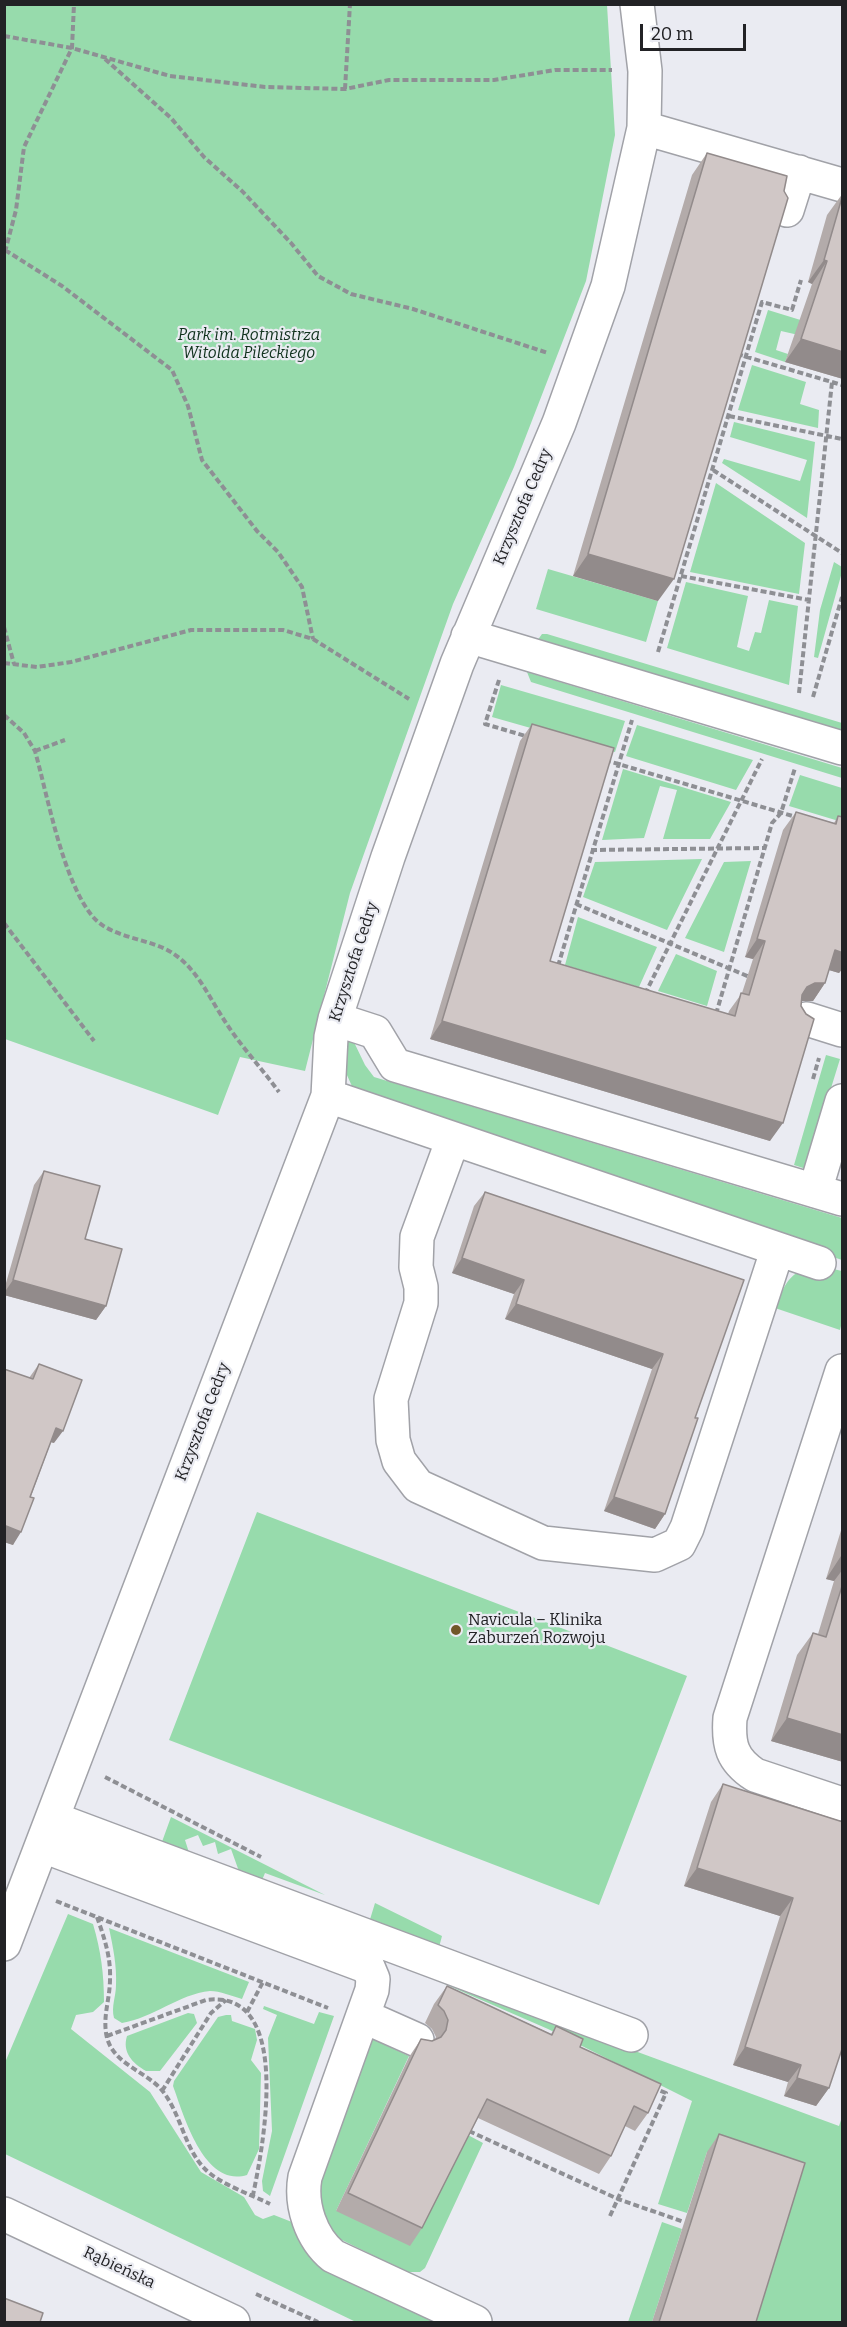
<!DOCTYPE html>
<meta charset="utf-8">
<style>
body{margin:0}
#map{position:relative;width:847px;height:2327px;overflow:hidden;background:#eaebf2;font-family:Bitter,serif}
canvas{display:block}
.frame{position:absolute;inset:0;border:6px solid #222225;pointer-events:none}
.scale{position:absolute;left:640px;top:24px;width:106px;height:27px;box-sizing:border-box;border:3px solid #222225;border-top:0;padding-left:8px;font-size:18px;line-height:21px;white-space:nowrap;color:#222225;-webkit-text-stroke:4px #eaebf2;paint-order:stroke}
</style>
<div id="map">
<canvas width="847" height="2327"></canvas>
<div class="frame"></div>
<div class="scale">20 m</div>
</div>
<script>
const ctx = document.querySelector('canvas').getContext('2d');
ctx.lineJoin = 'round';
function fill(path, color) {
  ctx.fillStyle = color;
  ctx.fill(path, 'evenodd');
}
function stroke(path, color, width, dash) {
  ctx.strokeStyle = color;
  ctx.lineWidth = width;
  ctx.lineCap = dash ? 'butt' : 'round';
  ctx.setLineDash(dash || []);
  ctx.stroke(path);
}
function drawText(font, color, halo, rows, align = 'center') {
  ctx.font = font + ' Bitter,serif';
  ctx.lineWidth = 4.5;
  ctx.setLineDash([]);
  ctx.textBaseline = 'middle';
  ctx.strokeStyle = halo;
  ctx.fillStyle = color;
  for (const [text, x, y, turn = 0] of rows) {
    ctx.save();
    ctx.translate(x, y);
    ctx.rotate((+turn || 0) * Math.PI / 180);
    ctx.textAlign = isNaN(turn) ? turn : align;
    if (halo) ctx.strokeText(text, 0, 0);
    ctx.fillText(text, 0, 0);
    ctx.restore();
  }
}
fill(new Path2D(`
 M5 5H607L615 135 586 281 514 467 453 604 350 893 305 1071 240 1057 218 1115 5 1039Z
 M768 310 807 322 803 336 781 331 776 350 788 354 785 362 755 352Z
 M752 365 806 382 800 404 819 410 818 428 738 410Z
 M734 422 815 442 807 518 722 463 724 459 800 481 807 460 730 437Z
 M716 483 805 543 799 594 690 572Z
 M834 562 842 567V572L818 658 814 657 820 610Z
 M548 569 658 601 646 642 536 609Z
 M686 582 748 596 737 647 749 651 755 632 761 633 769 600 798 606 789 685 667 648Z
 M542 634H547L842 723V732L537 641Z
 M527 672 842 768V778L531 682Z
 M501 685 625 721 615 752 492 717Z
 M637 725 753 760 736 790 626 756Z
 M623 769 731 802 710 839H663L677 790 660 786 644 838 602 840Z
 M800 775 842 788V822L789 806Z
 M702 859 667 930 583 897 595 862Z
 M751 861 724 952 685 938 724 862Z
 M578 917 657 947 639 987 565 965Z
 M676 954 717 971 707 1006 658 991Z
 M351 1036 365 1065 374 1077 842 1218V1260L355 1093 342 1064 343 1038Z
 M826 1055 840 1059 806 1169 794 1165Z
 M820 1266 842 1271V1322L840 1330 775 1308C786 1282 790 1269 820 1266Z
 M257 1512 687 1676 599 1905 169 1740Z
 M171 1817 325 1895 265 1873 260 1885 241 1877 231 1849 218 1854 215 1842 203 1846 198 1835 185 1840 193 1865 159 1850Z
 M375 1903 442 1936 438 1951 368 1926Z
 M68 1914 93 1924C101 1951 104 1974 104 2002L93 2012 76 2015 71 2029 150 2092 201 2172 244 2197 255 2215 263 2219 274 2215 297 2224 449 2322H356L5 2154 4 2065Z
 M109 1928 249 1982 242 1999C232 1996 220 1991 210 1991 179 1994 153 2018 122 2023L114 2018C111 2006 116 1997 116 1985 117 1966 113 1947 109 1928Z
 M401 1965 839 2126 842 2117V2322H749L707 2152 687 2213 658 2204 692 2101 548 2029Z
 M264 2006 314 2024 319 2012 334 2016 270 2196 263 2191 262 2181 272 2131 268 2038 277 2015 263 2009Z
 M188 2013 194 2014 197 2023 160 2071H146C132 2063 122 2052 127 2036Z
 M226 2015H231L232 2021 255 2029 257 2040 251 2060 261 2073 259 2149 247 2175C204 2188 184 2116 173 2086L174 2081 218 2017Z
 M370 2038 409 2056 336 2211 466 2134 483 2143 425 2268 420 2272H406L334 2236 318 2198 319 2185Z
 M662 2222 682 2229 652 2322H628Z`), '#97dbac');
const minor = new Path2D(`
 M644 128 842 185
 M787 210 799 172
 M468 636 842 748
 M335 1019 375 1032 395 1065 842 1199
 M807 1019 842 1030
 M328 1096 819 1263
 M453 1139 417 1237 416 1267 421 1287V1303L391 1399 393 1440 399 1461 418 1486 543 1543 655 1555 679 1544 687 1528 777 1251
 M815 1191 842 1101
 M842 1371 730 1718C728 1745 732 1760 755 1775L842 1804
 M54 1819 631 2035
 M43 1846 368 1967 373 1979 372 1990 305 2177C300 2205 311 2238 333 2256L475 2322
 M4 1944 328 1096 331 1037 335 1019 388 857 457 664 559 423 608 286 644 128 645 71 637 4
 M363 2016 417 2040
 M4 2214 233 2322`);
stroke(minor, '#a1a2a8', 36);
stroke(new Path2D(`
 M4 36 72 48 170 76 265 87 345 89 389 80H494L555 70H612
 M105 59 171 118 204 157 242 191 291 243 318 276 351 294 413 309 548 353
 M345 89 350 4
 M5 250 62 286 172 370 188 406 202 460 257 531 278 552 302 587 313 639
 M5 252 16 210 24 147 72 48 74 4
 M737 354 842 385
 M729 416 842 439
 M713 470 842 553
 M681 576 809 600
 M4 627 14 664
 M658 652 762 302 792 310 801 280
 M4 663 37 667 71 662 191 630H283L313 639 409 699
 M499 680 485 724 529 737
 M799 693 832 382
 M813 697 842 597
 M4 715 24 733 35 751C48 797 63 883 94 918 113 939 151 938 174 954 196 969 207 993 221 1015 237 1042 260 1066 279 1092
 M35 751 65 740
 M605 760 796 817
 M591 850 764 848
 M576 904 752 978
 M4 923 94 1041
 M558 966 632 720
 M645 994 762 759
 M716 1014 772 823 781 813 795 768
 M813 1079 819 1058
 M105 1777 261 1857
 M56 1901 328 2008
 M97 1917C104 1937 111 1957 110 1979 110 2000 102 2017 107 2038 114 2063 143 2071 159 2087 181 2110 183 2148 206 2170 220 2184 252 2195 270 2204
 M247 2012 263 1982
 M107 2036 206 2000C294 1988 263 2147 253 2195
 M162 2091 211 2013 226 2000
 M469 2131 618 2199 684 2222
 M610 2216 666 2093 656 2089
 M256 2294 318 2322`), '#8e8f94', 4, [6, 3]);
stroke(minor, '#fff', 33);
fill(new Path2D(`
 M707 153 658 601 573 576 692 175Z
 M843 193V379L785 362 812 284 808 282 827 215Z
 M532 724 550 961 728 1014 729 1011 742 993 753 959 745 957 783 830 796 812 834 823 838 816 843 817V968L839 973 829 970 825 983 813 1001H802L770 1141 430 1039 520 741Z
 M44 1171 106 1306 96 1320 4 1295V1290L34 1185Z
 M485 1192 744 1280 695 1418 665 1514 655 1529 604 1511 652 1369 505 1319 514 1294 452 1273 474 1206Z
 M39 1364 54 1443 51 1442 13 1545 4 1542V1369L29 1378Z
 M843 1524V1762L771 1741 797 1655 813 1633 818 1634 834 1581 826 1579Z
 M723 1784 843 1822 829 2088 816 2106 784 2096 788 2082 733 2065 780 1916 684 1886 711 1802Z
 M447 1986 551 2034 556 2026 580 2047 648 2113 635 2131 625 2126 611 2156 599 2174 478 2118 422 2228 410 2246 336 2211 409 2057 421 2039 432 2041 435 2039 436 2037 432 2029 425 2023 434 2004Z
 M719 2134 756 2322H652L707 2152Z`), '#b3abaa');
fill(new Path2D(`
 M824 260 827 261 812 284 808 282Z
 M801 339 843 352V379L785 362Z
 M588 554 674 579 658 601 573 576Z
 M757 939 765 941 753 959 745 957Z
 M835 950 843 953V968L839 973 822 968Z
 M815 983H825L813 1001H802L795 1005 807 987Z
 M442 1021 783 1123 770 1141 430 1039Z
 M462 1258 524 1280 514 1294 452 1273Z
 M13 1280 106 1306 96 1320 4 1295V1293Z
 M516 1304 663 1354 652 1369 505 1319Z
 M56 1428 63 1431 54 1443 47 1441Z
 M614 1497 665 1514 655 1529 604 1511Z
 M6 1526 21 1532 13 1545 4 1542V1528Z
 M841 1556 843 1557V1569L834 1581 826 1579Z
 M787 1718 843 1735V1762L771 1741Z
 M697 1868 793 1898 780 1916 684 1886Z
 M745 2047 801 2065 788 2082 733 2065Z
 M797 2078 829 2088 816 2106 784 2096Z`), '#928b8b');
const building = new Path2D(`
 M707 153 787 176 784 191 788 198 674 579 588 554Z
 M843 194V352L801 339 827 261 824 260Z
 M532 724 614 748 550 961 735 1016 741 993 749 995 765 941 757 939 796 812 836 824 838 816 843 817V953L835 950 825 983H815L807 987 802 995 801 1006 806 1014 814 1019 783 1123 442 1021Z
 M44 1171 100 1186 85 1239 122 1249 106 1306 13 1280Z
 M485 1192 744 1280 695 1418H698L665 1514 614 1497 663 1354 516 1304 524 1280 462 1258Z
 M39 1364 82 1380 63 1431 56 1428 30 1497 34 1498 21 1532 6 1526 4 1530V1369L33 1379Z
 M843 1583V1735L787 1718 813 1633 826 1637Z
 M723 1784 843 1822V2046L829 2088 797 2078 801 2065 745 2047 793 1898 697 1868Z
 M447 1986 552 2035 556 2026 583 2039 580 2047 661 2084 648 2113 634 2106 611 2156 487 2099 422 2228 348 2193 421 2039 432 2041 441 2037 446 2030 448 2020 444 2011 438 2005Z
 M719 2134 805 2163 756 2322H659Z
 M4 2298 43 2313 40 2322H4Z`);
fill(building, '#d0c7c6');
stroke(building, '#928b8b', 1.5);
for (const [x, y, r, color] of [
 [456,1630,6,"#715729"]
]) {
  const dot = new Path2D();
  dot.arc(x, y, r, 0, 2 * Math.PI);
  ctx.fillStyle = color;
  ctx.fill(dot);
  stroke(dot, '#eaebf2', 2);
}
drawText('italic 16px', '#10321d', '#eaebf2', [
 ["Park im. Rotmistrza",249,336],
 ["Witolda Pileckiego",249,354]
]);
drawText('16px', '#222225', '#eaebf2', [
 ["Krzysztofa Cedry",523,507,-67],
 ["Krzysztofa Cedry",354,962,-72],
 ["Krzysztofa Cedry",203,1422,-69],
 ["Rąbieńska",119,2268,25]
]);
drawText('16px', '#222225', '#eaebf2', [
 ["Navicula – Klinika",468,1621],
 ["Zaburzeń Rozwoju",468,1639]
], 'left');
</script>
